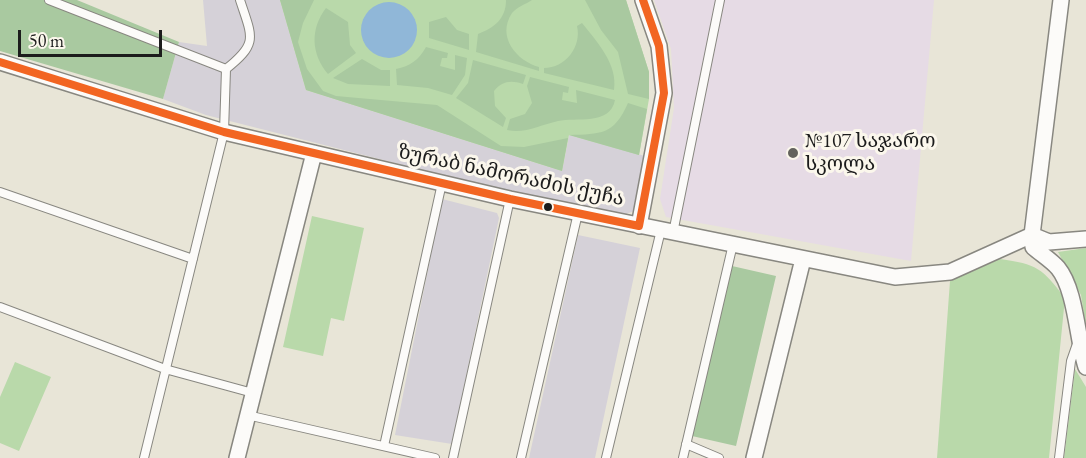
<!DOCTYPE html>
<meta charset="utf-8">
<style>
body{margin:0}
#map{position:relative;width:1086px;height:458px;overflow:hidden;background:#e8e5d7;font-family:"EB Garamond",serif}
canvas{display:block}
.scale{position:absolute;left:18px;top:30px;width:144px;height:27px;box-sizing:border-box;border:3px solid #1c1c1c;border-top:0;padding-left:8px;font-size:18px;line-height:21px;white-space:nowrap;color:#1c1c1c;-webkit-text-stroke:4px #fbf7ec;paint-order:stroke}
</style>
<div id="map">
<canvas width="1086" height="458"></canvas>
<div class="scale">50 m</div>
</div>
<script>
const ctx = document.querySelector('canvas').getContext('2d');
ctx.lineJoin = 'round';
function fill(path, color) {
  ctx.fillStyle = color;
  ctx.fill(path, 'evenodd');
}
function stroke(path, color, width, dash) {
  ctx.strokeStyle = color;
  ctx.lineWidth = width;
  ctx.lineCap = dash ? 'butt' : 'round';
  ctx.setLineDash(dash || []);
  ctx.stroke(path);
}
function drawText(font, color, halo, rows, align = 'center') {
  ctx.font = font + ' "EB Garamond","Noto Serif Georgian",serif';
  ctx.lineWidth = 6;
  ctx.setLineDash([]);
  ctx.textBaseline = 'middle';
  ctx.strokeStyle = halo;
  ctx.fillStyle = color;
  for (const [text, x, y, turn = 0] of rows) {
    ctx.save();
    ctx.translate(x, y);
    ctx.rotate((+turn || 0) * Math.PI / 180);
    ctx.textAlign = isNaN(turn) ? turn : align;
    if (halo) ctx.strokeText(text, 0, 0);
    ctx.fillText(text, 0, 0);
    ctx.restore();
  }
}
fill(new Path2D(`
 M654 0H934L911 261 666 217 660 199 674 108 671 49Z`), '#e6dbe5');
fill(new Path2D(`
 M203 0H280L306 90 562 171 569 135 645 156 634 211 616 218 537 199 206 115 163 99 179 42 207 46Z
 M442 199 497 213 499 218 452 444 395 435Z
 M578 235 640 248 595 458H529Z`), '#d5d1d8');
fill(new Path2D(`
 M280 0H626L649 72V99L639 155 569 135 562 171 306 90Z
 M312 216 364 228 344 321 331 318 323 356 283 347Z
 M1086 248V326L1081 295 1058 252Z
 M1000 259C1037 264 1042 268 1065 298L1049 458H937L950 281Z
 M15 362 51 377 19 451 0 443V397Z
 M1075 369 1086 387V458H1064Z`), '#b9d9aa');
fill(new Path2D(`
 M0 0H77L179 42 163 99 0 51Z
 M280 0H314L303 23 298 42 307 69 323 91 336 96 437 105 501 146 524 147 568 138 562 171 306 90Z
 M506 0H532C526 4 517 7 512 13 496 37 517 61 539 67V71L476 52 478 34C494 28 506 19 506 0Z
 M585 0H626L649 72V99L628 94 618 52 601 30Z
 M326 8 348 22 350 45 356 53 328 74C311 54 310 29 326 8Z
 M446 17 457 30 469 34V50L429 38V22Z
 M582 23C597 42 618 64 614 90L544 73V68C565 68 582 47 577 26Z
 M426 47 448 53 447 58H442L440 66 455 70V55L467 58 465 75 452 95 428 88 397 85 396 69C410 66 419 60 426 47Z
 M362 59 381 70H390V86L348 84 333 78Z
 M473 60 526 75 523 84C511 80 502 81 494 91L495 106 506 118 503 127 456 98 468 83Z
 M530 77 569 87 568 93 563 92 562 100 577 103 576 90 615 100C610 126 576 117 558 121 540 125 525 134 507 130L510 119 525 114 532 103 527 86Z
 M628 103 647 109 639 155 569 135C601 134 614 135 628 103Z
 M732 266 776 276 736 446 692 436Z`), '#a9c9a0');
fill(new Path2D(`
 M361 30a28 28 0 1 1 56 0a28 28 0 1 1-56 0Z`), '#90b7d8');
const lane = new Path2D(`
 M49 0 226 69 224 132 144 458
 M226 69C259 43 252 37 240 0
 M0 192 193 259
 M673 233 720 0
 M0 307 165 369 253 393
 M247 415 435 458
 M686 444 719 458
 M384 446 442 183
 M453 458 510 199
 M521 458 578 213
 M606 458 661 230
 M683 458 733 244
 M1059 458 1071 361 1078 341`);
const street = new Path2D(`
 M1061 0 1032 235 1033 247C1041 254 1051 260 1058 268 1076 290 1077 339 1086 367
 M0 62 224 132 510 199 895 277 950 272 1032 235 1049 242 1086 239
 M639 226 664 93 659 46 643 0
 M237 458 314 153
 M754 458 803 259`);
stroke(lane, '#888780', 10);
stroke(street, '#888780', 18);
stroke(lane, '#fcfbf9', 8);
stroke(street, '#fcfbf9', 15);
stroke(new Path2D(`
 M0 62 224 132 510 199 639 226 664 93 659 46 643 0`), '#f26522', 8);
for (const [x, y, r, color] of [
 [793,153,6,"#63625d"],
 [548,207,5,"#1c1c1c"]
]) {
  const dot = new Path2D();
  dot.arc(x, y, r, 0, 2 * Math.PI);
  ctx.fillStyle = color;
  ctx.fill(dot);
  stroke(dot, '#fbf7ec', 2);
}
drawText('20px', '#1c1c1c', '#fbf7ec', [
 ["№107 საჯარო",805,142],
 ["სკოლა",805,165]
], 'left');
drawText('20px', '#1c1c1c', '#fbf7ec', [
 ["ზურაბ ნამორაძის ქუჩა",511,176,12]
]);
</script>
